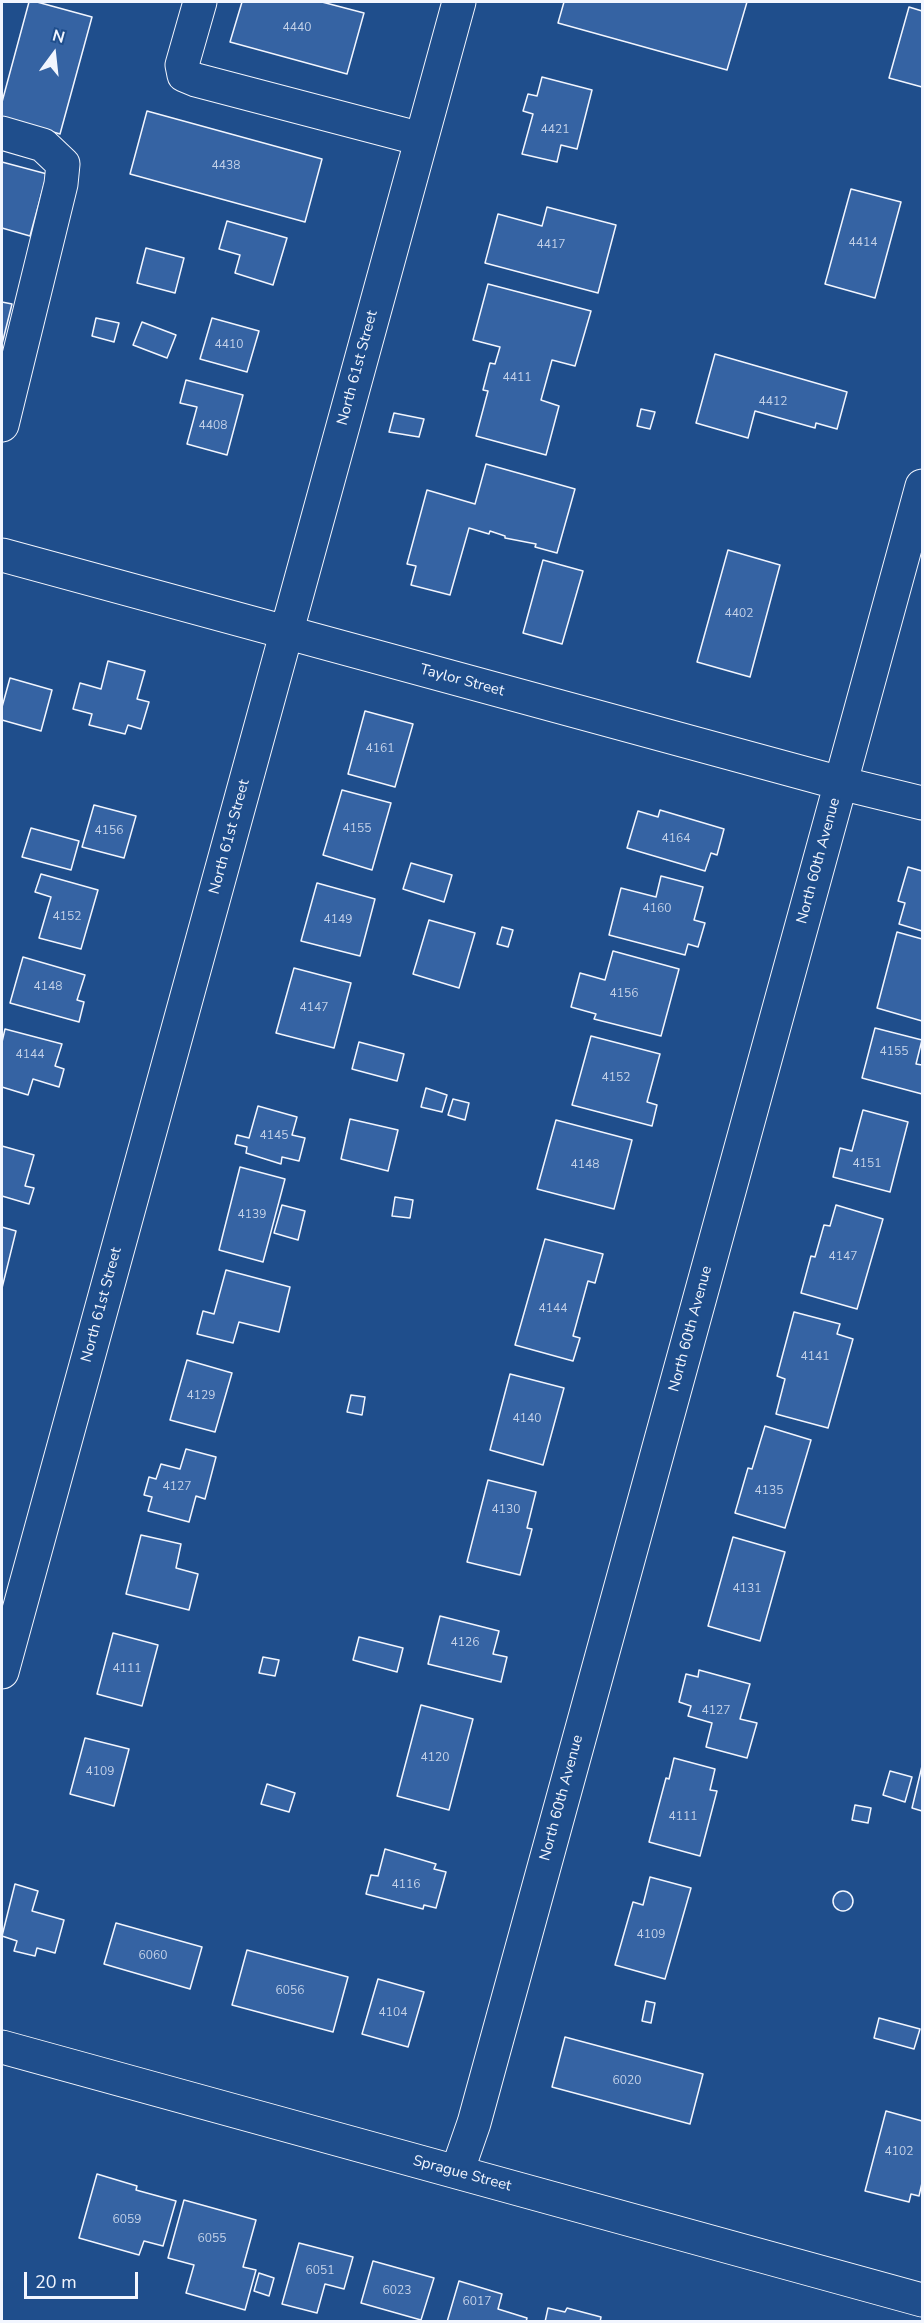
<!DOCTYPE html>
<style>
body{margin:0}
#map{position:relative;width:924px;height:2323px;overflow:hidden;background:#1f4e8c;font-family:"Nunito Sans",sans-serif}
canvas{display:block}
.frame{position:absolute;inset:0;border:3px solid #f2f6ff;pointer-events:none}
.north{position:absolute;left:24px;top:24px;width:60px;height:60px;-webkit-text-stroke:4px #1f4e8c;paint-order:stroke;rotate:15deg;font-size:16px;font-weight:700;line-height:24px;text-align:center;color:#f2f6ff}
.north::after{content:'';display:block;margin:auto;width:21px;height:27px;background:#f2f6ff;clip-path:polygon(50% 0,100% 100%,50% 72%,0 100%)}
.scale{position:absolute;left:24px;top:2272px;width:114px;height:27px;box-sizing:border-box;border:3px solid #f2f6ff;border-top:0;padding-left:8px;font-size:18px;line-height:21px;white-space:nowrap;color:#f2f6ff;-webkit-text-stroke:4px #1f4e8c;paint-order:stroke}
</style>
<div id="map">
<canvas width="924" height="2323"></canvas>
<div class="frame"></div>
<div class="north">N</div>
<div class="scale">20 m</div>
</div>
<script>
const ctx = document.querySelector('canvas').getContext('2d');
ctx.lineJoin = 'round';
function fill(path, color) {
  ctx.fillStyle = color;
  ctx.fill(path, 'evenodd');
}
function stroke(path, color, width, dash) {
  ctx.strokeStyle = color;
  ctx.lineWidth = width;
  ctx.lineCap = dash ? 'butt' : 'round';
  ctx.setLineDash(dash || []);
  ctx.stroke(path);
}
function drawText(font, color, halo, rows, align = 'center') {
  ctx.font = font + ' "Nunito Sans",sans-serif';
  ctx.lineWidth = 4.5;
  ctx.setLineDash([]);
  ctx.textBaseline = 'middle';
  ctx.strokeStyle = halo;
  ctx.fillStyle = color;
  for (const [text, x, y, turn = 0] of rows) {
    ctx.save();
    ctx.translate(x, y);
    ctx.rotate((+turn || 0) * Math.PI / 180);
    ctx.textAlign = isNaN(turn) ? turn : align;
    if (halo) ctx.strokeText(text, 0, 0);
    ctx.fillText(text, 0, 0);
    ctx.restore();
  }
}
const building = new Path2D(`
 M29 2H37L92 17 60 134 2 117V102Z
 M242 2H322L364 13 347 74 230 42Z
 M564 2H747L727 70 558 23Z
 M909 7 922 11V87L889 78Z
 M542 77 592 90 577 149 561 145 557 162 522 154 533 114 523 111 528 94 537 96Z
 M147 111 322 159 305 222 130 174Z
 M2 162 47 174 30 236 2 228Z
 M851 189 901 202 875 298 825 284Z
 M547 207 616 225 598 293 485 263 498 214 542 226Z
 M227 221 287 238 273 285 235 273 240 255 219 249Z
 M146 248 184 258 175 293 137 283Z
 M488 284 591 311 575 366 552 360 541 400 559 406 546 455 476 436 488 391 483 390 490 363 495 364 500 347 473 340Z
 M2 302 12 304 2 344Z
 M96 318 119 323 114 342 92 336Z
 M212 318 259 331 247 372 200 359Z
 M142 322 176 335 167 358 133 345Z
 M715 354 847 392 837 429 816 423 815 428 755 411 748 438 696 423Z
 M186 380 243 395 227 455 187 444 197 407 180 403Z
 M641 409 655 412 650 429 637 426Z
 M394 413 424 419 419 437 389 432Z
 M486 464 575 489 557 553 535 547 536 544 505 538V536L490 531 489 534 469 528 450 595 411 585 416 566 407 564 427 490 475 504Z
 M728 550 780 565 750 677 697 662Z
 M543 560 583 571 562 644 523 633Z
 M108 661 145 671 137 699 149 702 141 729 128 725 125 734 89 725 92 714 73 709 80 683 101 689Z
 M10 678 52 690 41 731 2 720V707Z
 M365 711 413 724 395 787 348 774Z
 M342 790 391 803 372 870 323 855Z
 M94 805 136 816 124 858 82 847Z
 M660 810 724 829 717 855 711 853 705 871 627 848 638 811 658 817Z
 M31 828 79 841 71 870 22 857Z
 M411 863 452 875 444 902 403 889Z
 M908 867 922 871V931L899 924 905 903 898 901Z
 M41 874 98 890 81 949 39 938 51 897 35 892Z
 M661 876 703 887 694 920 705 923 698 947 688 944 685 955 609 935 621 888 656 897Z
 M317 883 375 899 360 956 301 941Z
 M429 920 475 933 459 988 413 974Z
 M502 927 513 930 508 947 497 944Z
 M897 932 922 939V1021L877 1008Z
 M613 951 679 969 661 1036 594 1019 596 1014 571 1007 580 973 605 980Z
 M23 957 85 975 77 1000 84 1002 79 1022 10 1003Z
 M294 968 351 983 334 1048 276 1033Z
 M875 1028 922 1040 916 1064 922 1065V1094L862 1078Z
 M5 1029 62 1044 55 1066 64 1069 59 1087 33 1079 28 1095 2 1087V1042Z
 M591 1036 660 1054 647 1102 657 1105 652 1126 572 1105Z
 M359 1042 404 1054 397 1081 352 1069Z
 M426 1088 447 1095 442 1112 421 1107Z
 M453 1099 469 1103 465 1120 448 1115Z
 M258 1106 297 1117 292 1135 305 1138 299 1161 282 1157 281 1164 246 1153 247 1147 235 1144 237 1135 249 1138Z
 M863 1110 908 1122 890 1192 833 1177 840 1148 852 1151Z
 M350 1119 398 1130 388 1171 341 1159Z
 M556 1120 632 1140 614 1209 537 1189Z
 M2 1146 34 1155 25 1186 34 1188 29 1204 2 1196Z
 M240 1167 285 1179 263 1262 219 1250Z
 M395 1197 413 1200 410 1218 392 1216Z
 M282 1205 305 1211 298 1240 274 1233Z
 M836 1205 883 1219 857 1309 801 1293 811 1256 815 1257 824 1225 830 1226Z
 M2 1227 16 1231 2 1288Z
 M545 1239 603 1254 595 1283 588 1281 573 1336 580 1338 573 1361 515 1345Z
 M226 1270 290 1287 279 1332 239 1322 233 1343 197 1334 203 1311 214 1314Z
 M794 1312 840 1324 837 1334 853 1339 828 1428 776 1414 785 1379 777 1376Z
 M187 1360 232 1373 215 1432 170 1420Z
 M510 1374 564 1388 543 1465 490 1450Z
 M351 1395 365 1397 362 1415 347 1412Z
 M765 1426 811 1440 785 1528 735 1513 748 1468 752 1469Z
 M186 1449 216 1457 205 1499 196 1496 189 1522 148 1511 152 1497 144 1495 149 1477 156 1479 161 1464 180 1469Z
 M488 1480 536 1492 527 1528 532 1529 520 1575 467 1562Z
 M141 1535 181 1544 176 1568 198 1574 189 1610 126 1594Z
 M733 1537 785 1552 760 1641 708 1626Z
 M440 1616 499 1631 493 1654 507 1657 501 1682 428 1664Z
 M113 1633 158 1645 142 1706 97 1694Z
 M359 1637 403 1648 397 1672 353 1660Z
 M263 1657 279 1660 275 1676 259 1673Z
 M699 1670 750 1684 740 1719 757 1723 747 1758 706 1747 712 1723 688 1716 691 1706 679 1702 686 1674 698 1677Z
 M421 1705 473 1719 449 1810 397 1796Z
 M85 1738 129 1749 114 1806 70 1794Z
 M674 1758 715 1769 710 1790 717 1791 700 1856 649 1842 666 1778 669 1779Z
 M922 1766V1811L912 1808Z
 M890 1771 912 1777 905 1802 883 1795Z
 M267 1784 295 1793 289 1812 261 1804Z
 M855 1805 871 1808 868 1823 852 1820Z
 M385 1849 436 1864 434 1869 446 1872 436 1908 424 1905 423 1909 366 1894 371 1875 378 1876Z
 M650 1877 691 1888 665 1979 615 1965 633 1902 643 1905Z
 M15 1884 38 1891 32 1911 64 1920 55 1953 37 1948 35 1956 14 1951 17 1941 2 1936Z
 M833 1901a10 10 0 1 1 20 0a10 10 0 1 1-20 0Z
 M116 1923 202 1947 190 1989 104 1964Z
 M247 1950 348 1977 333 2032 232 2005Z
 M378 1979 424 1992 408 2047 362 2034Z
 M646 2001 655 2003 651 2023 642 2021Z
 M879 2018 920 2029 914 2049 874 2038Z
 M565 2037 703 2074 690 2124 552 2087Z
 M886 2111 922 2121V2183L919 2196 911 2194 909 2202 865 2191Z
 M97 2174 137 2186 136 2190 176 2201 163 2246 144 2241 139 2255 79 2238Z
 M184 2200 256 2220 243 2267 256 2270 245 2310 186 2293 194 2265 168 2258Z
 M299 2243 353 2257 344 2289 325 2284 317 2313 282 2304Z
 M373 2261 434 2278 421 2320 361 2303Z
 M259 2273 274 2278 269 2296 254 2291Z
 M459 2281 502 2294 498 2309 527 2318 526 2322H447Z
 M548 2308 565 2312 567 2308 601 2317 600 2322H545Z`);
fill(building, '#3563a3');
stroke(building, '#f2f6ff', 1.5);
const minor = new Path2D(`
 M200 2 182 65 184 75 196 80 421 139
 M2 133 43 145 63 164 61 184 2 425
 M2 555 840 783 922 803
 M2 1672 459 2
 M2 2047 922 2300
 M457 2172 474 2123 922 486`);
stroke(minor, '#f2f6ff', 35);
stroke(minor, '#1f4e8c', 33);
drawText('12px', '#c3d1e8', null, [
 ["4440",297,28],
 ["4421",555,130],
 ["4438",226,166],
 ["4414",863,243],
 ["4417",551,245],
 ["4410",229,345],
 ["4411",517,378],
 ["4412",773,402],
 ["4408",213,426],
 ["4402",739,614],
 ["4161",380,749],
 ["4155",357,829],
 ["4156",109,831],
 ["4164",676,839],
 ["4160",657,909],
 ["4152",67,917],
 ["4149",338,920],
 ["4148",48,987],
 ["4156",624,994],
 ["4147",314,1008],
 ["4155",894,1052],
 ["4144",30,1055],
 ["4152",616,1078],
 ["4145",274,1136],
 ["4151",867,1164],
 ["4148",585,1165],
 ["4139",252,1215],
 ["4147",843,1257],
 ["4144",553,1309],
 ["4141",815,1357],
 ["4129",201,1396],
 ["4140",527,1419],
 ["4127",177,1487],
 ["4135",769,1491],
 ["4130",506,1510],
 ["4131",747,1589],
 ["4126",465,1643],
 ["4111",127,1669],
 ["4127",716,1711],
 ["4120",435,1758],
 ["4109",100,1772],
 ["4111",683,1817],
 ["4116",406,1885],
 ["4109",651,1935],
 ["6060",153,1956],
 ["6056",290,1991],
 ["4104",393,2013],
 ["6020",627,2081],
 ["4102",899,2152],
 ["6059",127,2220],
 ["6055",212,2239],
 ["6051",320,2271],
 ["6023",397,2291],
 ["6017",477,2302]
]);
drawText('15px', '#f2f6ff', '#1f4e8c', [
 ["North 61st Street",358,368,-75],
 ["Taylor Street",462,681,15],
 ["North 61st Street",230,837,-75],
 ["North 60th Avenue",819,861,-75],
 ["North 61st Street",102,1305,-75],
 ["North 60th Avenue",691,1329,-75],
 ["North 60th Avenue",562,1798,-75],
 ["Sprague Street",462,2174,15]
]);
</script>
